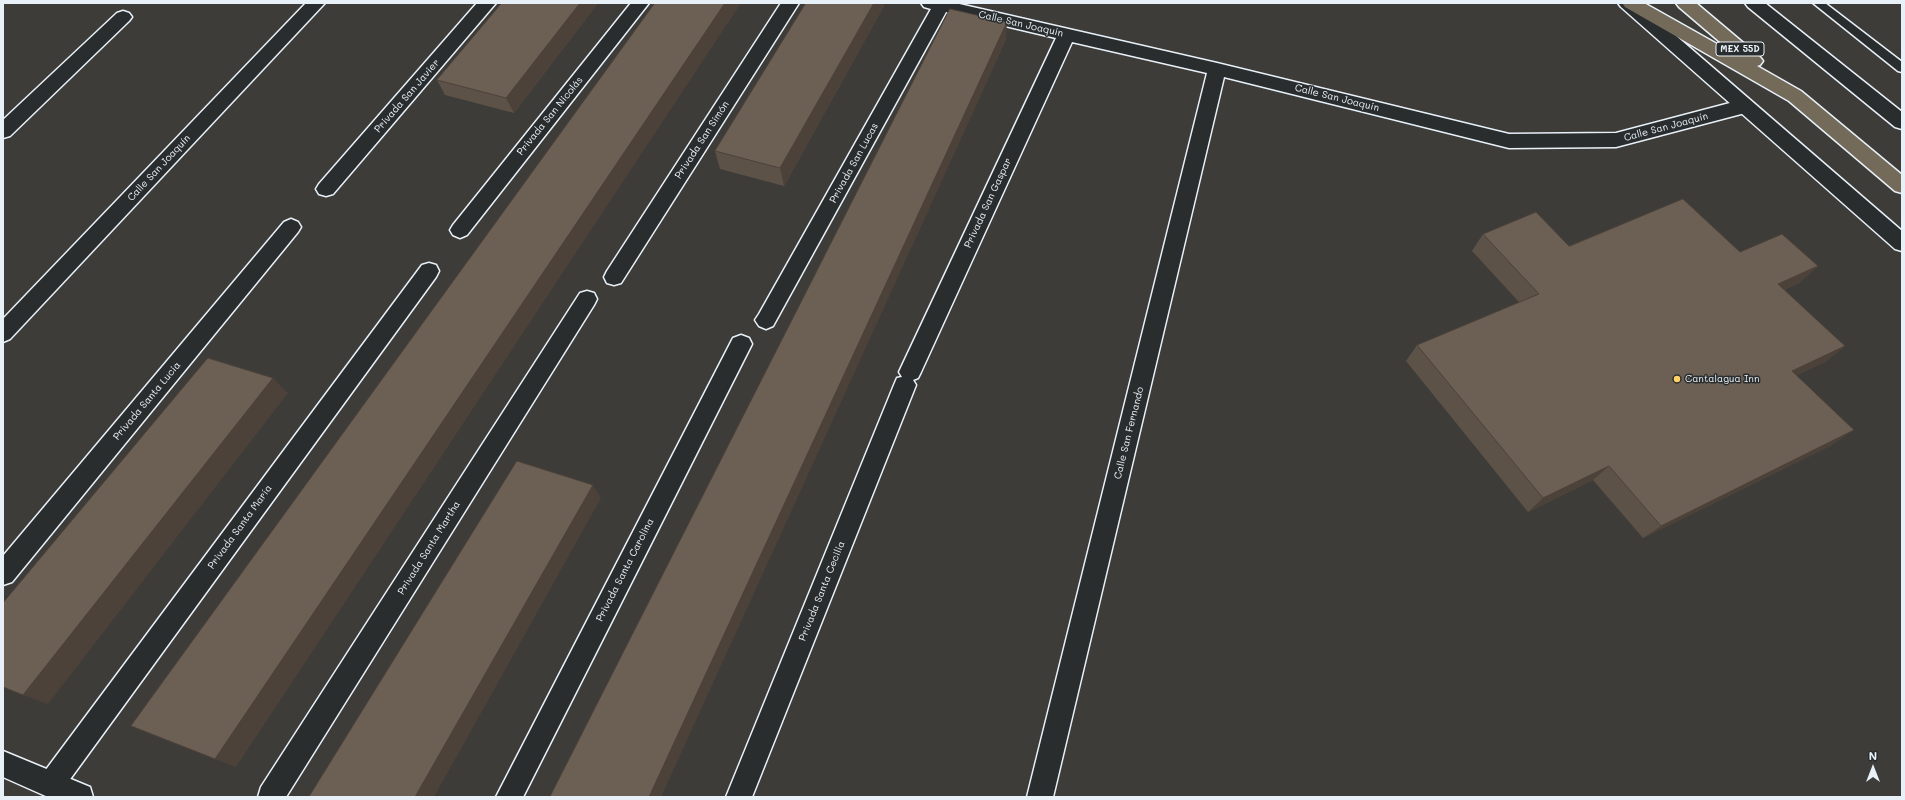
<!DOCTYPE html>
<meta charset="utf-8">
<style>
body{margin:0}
#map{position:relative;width:1905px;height:800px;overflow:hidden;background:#3e3c39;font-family:Mali,sans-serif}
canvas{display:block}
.frame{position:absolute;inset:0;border:4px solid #e8f1f8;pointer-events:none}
.north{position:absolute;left:1853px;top:748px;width:40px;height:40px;-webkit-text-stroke:3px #2a2d2e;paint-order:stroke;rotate:0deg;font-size:11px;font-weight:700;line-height:16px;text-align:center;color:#e8f1f8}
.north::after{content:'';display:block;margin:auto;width:14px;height:18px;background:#e8f1f8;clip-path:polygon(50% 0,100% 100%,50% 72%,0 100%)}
</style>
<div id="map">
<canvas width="1905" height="800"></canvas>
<div class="frame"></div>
<div class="north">N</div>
</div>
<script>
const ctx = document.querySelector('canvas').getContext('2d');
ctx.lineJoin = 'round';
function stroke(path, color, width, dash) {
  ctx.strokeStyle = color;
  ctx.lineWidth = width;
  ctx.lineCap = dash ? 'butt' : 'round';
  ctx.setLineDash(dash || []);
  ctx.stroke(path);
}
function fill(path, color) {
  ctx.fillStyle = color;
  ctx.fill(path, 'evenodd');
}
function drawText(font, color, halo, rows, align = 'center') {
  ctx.font = font + ' Mali,sans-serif';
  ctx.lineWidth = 3;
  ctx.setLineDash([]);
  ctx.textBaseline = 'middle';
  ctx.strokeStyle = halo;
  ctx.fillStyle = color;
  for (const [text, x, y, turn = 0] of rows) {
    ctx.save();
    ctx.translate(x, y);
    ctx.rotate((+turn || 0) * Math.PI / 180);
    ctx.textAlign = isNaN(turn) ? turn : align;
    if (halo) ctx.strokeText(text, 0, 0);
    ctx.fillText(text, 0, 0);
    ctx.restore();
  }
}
const service = new Path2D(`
 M1813 3H1825L1902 62V72L1898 71Z`);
const minor = new Path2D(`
 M306 3H325L10 339 3 342V319Z
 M477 3H496L333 194 326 196 319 194 316 189 319 184Z
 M631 3H649L467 235 460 238 453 235 450 230 453 225Z
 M781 3H799L621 283 614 285 607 283 604 277 607 271Z
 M921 3H955L1217 63 1509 134 1616 133 1745 99 1751 101 1754 106 1751 111 1745 113 1616 147 1509 148 1224 77 1053 797H1027L1207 73 1072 42 921 372 918 378 913 380 916 385 752 797H726L894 385 897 378 902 377 899 372 1056 38 946 12 773 326 766 329 759 326 755 320 759 314 931 9 924 7Z
 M1745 3H1765L1902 112V129L1895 127 1748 7Z
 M123 11 129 13 132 17 129 21 10 136 3 138V120L117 13Z
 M291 219 298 222 301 227 298 232 12 582 3 585V556L284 222Z
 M429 263 436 265 439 271 436 277 60 793 52 797 42 793 38 784 42 775 422 265Z
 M587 291 594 293 597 299 594 305 286 797H258L261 787 580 293Z
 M741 335 749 338 752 344 523 797H496L733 338Z`);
const tertiary = new Path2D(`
 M1618 3H1638L1902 231V251L1895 249 1621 7Z
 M3 751 90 787 93 797H48L3 777Z`);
const motorway = new Path2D(`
 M1622 3H1644L1733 53 1679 7 1676 3H1696L1760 57 1763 61 1760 65 1757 66 1801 91 1902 175V193L1895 191 1789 101 1625 7Z`);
stroke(service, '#e8f1f8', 3);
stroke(minor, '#e8f1f8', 3);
stroke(tertiary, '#e8f1f8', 3);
stroke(motorway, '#e8f1f8', 3);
fill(service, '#2a2d2e');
fill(minor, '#2a2d2e');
fill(tertiary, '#2a2d2e');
fill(motorway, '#746a5a');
fill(new Path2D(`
 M502 3H598L514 113 445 95 437 80Z
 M885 4 784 186 720 169 715 151Z
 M1483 234 1569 246 1740 252 1818 266 1799 283 1784 290 1845 346 1825 362 1797 375 1832 445 1643 538 1593 480 1528 512 1406 361 1417 345 1519 302 1472 251Z`), '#5d5247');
fill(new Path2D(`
 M580 3H598L514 113 506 98Z
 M725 3H741L236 767 215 759Z
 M874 3H885V4L784 186 780 168Z
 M1007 22 1006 40 661 797H649Z
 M1818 266 1799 283 1760 301 1778 284Z
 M1845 346 1825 362 1773 386 1792 371Z
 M273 378 288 393 48 704 23 695Z
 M1854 430 1832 445 1643 538 1661 526Z
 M1609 466 1593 480 1528 512 1543 498Z
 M593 485 601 498 434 797H415Z`), '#4c423a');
const building = new Path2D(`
 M502 3H580L506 98 437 80Z
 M655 3H725L215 759 131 726Z
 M806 3H874L780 168 715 151Z
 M950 9 1007 22 649 797H550Z
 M1683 199 1740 252 1782 234 1818 266 1778 284 1845 346 1792 371 1854 430 1661 526 1609 466 1543 498 1417 345 1539 294 1483 234 1536 212 1569 246Z
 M208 358 273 378 23 695 3 687V603Z
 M517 461 593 485 415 797H309Z`);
fill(building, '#6c5f53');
stroke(building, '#4c423a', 1);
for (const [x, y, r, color] of [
 [1677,379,4,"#ffd166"]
]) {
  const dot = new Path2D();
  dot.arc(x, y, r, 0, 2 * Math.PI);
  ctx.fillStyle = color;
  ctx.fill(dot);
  stroke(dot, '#2a2d2e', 1.5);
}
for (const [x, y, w] of [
 [1740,49,48]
]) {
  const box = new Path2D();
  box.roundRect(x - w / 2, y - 7, w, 14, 3);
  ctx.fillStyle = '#2a2d2e';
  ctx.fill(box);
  stroke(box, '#e8f1f8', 1);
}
drawText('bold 9px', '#e8f1f8', null, [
 ["MEX 55D",1740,49]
]);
drawText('10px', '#e8f1f8', '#2a2d2e', [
 ["Calle San Joaquín",1021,24,13],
 ["Privada San Javier",407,96,-49],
 ["Calle San Joaquín",1337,98,14],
 ["Privada San Nicolás",550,116,-51],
 ["Calle San Joaquín",1666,127,-15],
 ["Privada San Simón",702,140,-57],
 ["Privada San Lucas",854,163,-61],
 ["Calle San Joaquín",159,168,-47],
 ["Privada San Gaspar",988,203,-65],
 ["Privada Santa Lucia",147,401,-50],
 ["Calle San Fernando",1129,433,-76],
 ["Privada Santa María",240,527,-54],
 ["Privada Santa Martha",429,548,-58],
 ["Privada Santa Carolina",625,570,-63],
 ["Privada Santa Cecilia",822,591,-68]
]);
drawText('10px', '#e8f1f8', '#2a2d2e', [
 ["Cantalagua Inn",1685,379]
], 'left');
</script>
